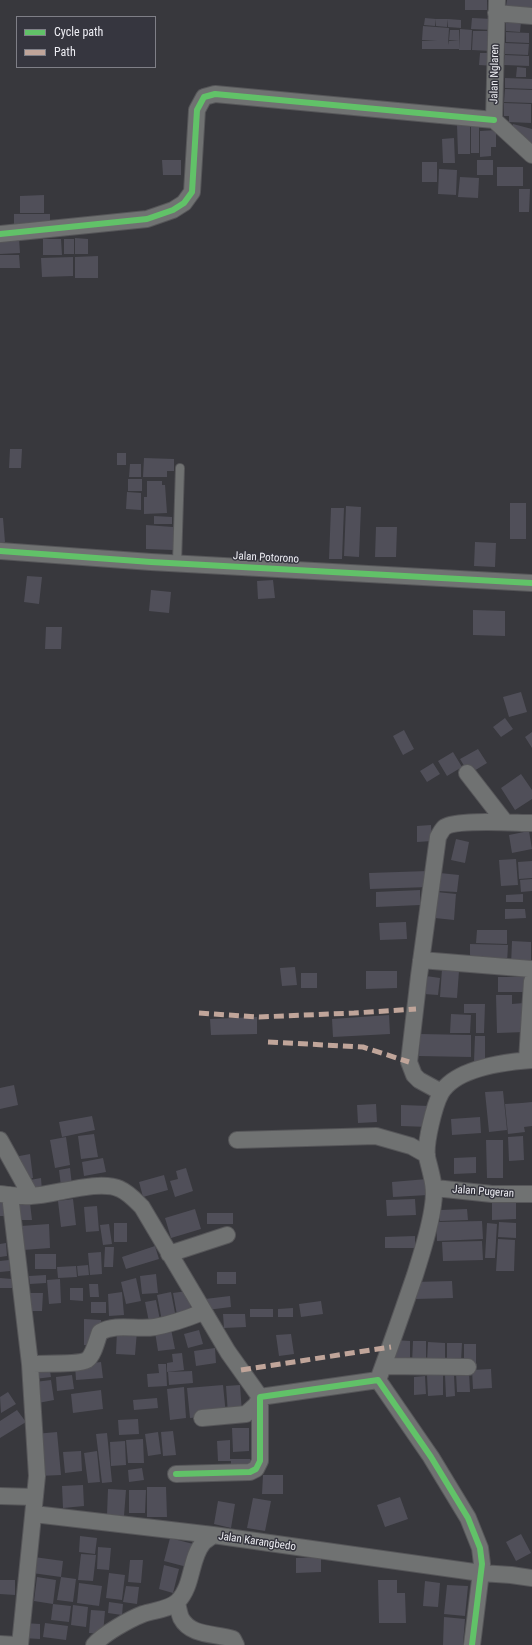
<!DOCTYPE html>
<style>
body{margin:0}
#map{position:relative;width:532px;height:1645px;overflow:hidden;background:#38383d;font-family:"Roboto Condensed",sans-serif}
canvas{display:block}
.legend{position:absolute;left:16px;top:16px;width:140px;height:52px;box-sizing:border-box;background:#36363f;border:1px solid #7f7f87;margin:0;padding:5px 7px;list-style:none;font-size:12px;color:#ededf3}
.legend li{display:flex;align-items:center;gap:8px;height:20px}
.legend b{width:20px;border:1px solid #7f7f87}
</style>
<div id="map">
<canvas width="532" height="1645"></canvas>
<ul class="legend">
<li><b style="height:5px;background:#61c268"></b>Cycle path</li>
<li><b style="height:5px;background:#c0a59a"></b>Path</li>
</ul>
</div>
<script>
const ctx = document.querySelector('canvas').getContext('2d');
ctx.lineJoin = 'round';
function fill(path, color) {
  ctx.fillStyle = color;
  ctx.fill(path, 'evenodd');
}
function stroke(path, color, width, dash) {
  ctx.strokeStyle = color;
  ctx.lineWidth = width;
  ctx.lineCap = dash ? 'butt' : 'round';
  ctx.setLineDash(dash || []);
  ctx.stroke(path);
}
function drawText(font, color, halo, rows, align = 'center') {
  ctx.font = font + ' "Roboto Condensed",sans-serif';
  ctx.lineWidth = 3;
  ctx.setLineDash([]);
  ctx.textBaseline = 'middle';
  ctx.strokeStyle = halo;
  ctx.fillStyle = color;
  for (const [text, x, y, turn = 0] of rows) {
    ctx.save();
    ctx.translate(x, y);
    ctx.rotate((+turn || 0) * Math.PI / 180);
    ctx.textAlign = isNaN(turn) ? turn : align;
    if (halo) ctx.strokeText(text, 0, 0);
    ctx.fillText(text, 0, 0);
    ctx.restore();
  }
}
fill(new Path2D(`
 M465 0H487V10H465Z
 M507 0H532V14L505 12Z
 M425 18 436 19 435 26 424 25Z
 M472 18 493 19V30L471 29Z
 M436 19H448L447 27 436 26Z
 M448 19 461 20V28L448 27Z
 M506 21 521 22 520 32 506 31Z
 M423 26 449 28 448 45 449 41H459V49H422V41L437 40H422Z
 M460 29 472 30 471 50H459Z
 M450 30H459V41L449 40Z
 M473 31H492L491 51 472 50Z
 M506 32 529 33V43L506 42Z
 M505 43 529 44 528 55 505 54Z
 M480 53H494V66L479 65Z
 M505 55 529 56V66L504 65Z
 M517 67 526 68V77H516Z
 M505 78 532 79V89L505 88Z
 M505 89 532 90V103L504 102Z
 M504 103 531 104V123L509 122V116H504Z
 M471 124H479V153H471Z
 M513 124 532 129V146L510 135Z
 M457 125H470V154H458Z
 M496 130V147H491V156L480 157V131Z
 M454 138 455 163H443L442 139Z
 M162 160H181V175H163Z
 M477 160H493V175H477Z
 M422 162H437V182H422Z
 M497 167H523V186H497Z
 M439 169 457 170 456 195 438 194Z
 M460 177 479 178 478 198 458 197Z
 M519 189H530L529 212H519Z
 M44 195V213H20V196Z
 M14 214H50V228H14Z
 M19 238 20 253 0 254V239Z
 M75 238 88 239V254H75Z
 M43 239H61L62 255H43Z
 M64 239H74V254H64Z
 M0 255H19L20 268H0Z
 M98 256V278H75V257Z
 M73 257V276L42 277 41 258Z
 M10 449H22L21 468H9Z
 M117 453H126V465H117Z
 M144 458 174 459V471H167V477H143Z
 M130 464H141V477H129Z
 M128 479H142V491H128Z
 M147 481H162V485H165L167 513 144 514V497H147Z
 M127 492 141 493V510L126 509Z
 M510 503H526V539H510Z
 M346 506 361 507 359 557 344 556Z
 M331 508H344L342 559H329Z
 M154 516 172 517V524H154Z
 M0 518H3L5 542 0 543Z
 M146 525 173 527V550L146 549Z
 M376 527H397L396 557H375Z
 M475 542 496 543 495 567 474 566Z
 M27 576 42 577 39 604 24 602Z
 M273 580 275 598 258 599 257 581Z
 M151 590 171 592 169 613 149 611Z
 M473 610 505 611V636L473 635Z
 M46 627H62L61 649H45Z
 M521 692 527 712 509 717 503 697Z
 M505 718 513 729 501 737 493 727Z
 M404 730 414 749 403 755 393 736Z
 M532 732V748L525 737Z
 M478 749 487 763 469 774 460 759Z
 M453 752 462 767 447 776 438 761Z
 M433 763 440 774 427 782 420 771Z
 M521 774 532 790V799L515 810 501 788Z
 M431 825 432 841 417 842V826Z
 M529 831 532 849 512 853 509 835Z
 M456 839 469 842 465 863 451 860Z
 M516 859 518 885 501 886 499 860Z
 M532 861V878L519 879 518 862Z
 M428 871 429 887 370 889 369 873Z
 M440 873 459 875 457 892 438 891Z
 M532 879V891L521 892 520 880Z
 M420 890V905L376 907V892Z
 M437 892 456 894 454 920 435 918Z
 M523 894V902H506V895Z
 M505 909H525L526 918 505 919Z
 M406 922 407 939 380 940 379 923Z
 M477 930H507V944L476 943Z
 M512 941 531 942V965H511Z
 M470 944 508 945 507 963H495V957H481L470 962Z
 M295 967 297 985 282 986 280 968Z
 M442 969 459 971 457 998 440 997Z
 M366 971H397V988L366 989Z
 M301 973H317V988H301Z
 M426 976 440 978 438 995 424 994Z
 M498 977H527V992H498Z
 M496 995H512V1004L524 1003 525 1032 497 1033Z
 M464 1004H485L484 1033H476V1013H464Z
 M451 1014 471 1015 470 1033H450Z
 M389 1015 390 1034 333 1037 332 1019Z
 M257 1017V1034L211 1035 210 1019Z
 M420 1034 471 1035V1057L419 1056Z
 M475 1036H485V1062H474Z
 M14 1085 18 1105 0 1109V1088Z
 M503 1091 507 1130 489 1132 485 1092Z
 M532 1102V1126L524 1127 525 1132 508 1134 505 1104 522 1103 524 1123 522 1103Z
 M376 1104 377 1122 358 1123 357 1105Z
 M401 1105 430 1106 429 1127 401 1126Z
 M92 1116 95 1130 62 1137 59 1122Z
 M480 1117 481 1133 452 1135 451 1119Z
 M94 1134 98 1157 81 1159 78 1136Z
 M523 1136 524 1160 509 1161 508 1137Z
 M66 1137 70 1165 55 1168 50 1140Z
 M486 1140H503V1178H487Z
 M30 1154 33 1178 23 1180 14 1157Z
 M476 1157V1173L454 1174V1158Z
 M103 1158 106 1172 84 1176 82 1162Z
 M70 1168 72 1185 61 1186 59 1170Z
 M186 1168 193 1191 175 1197 170 1181 178 1179 176 1171Z
 M164 1175 168 1190 143 1197 139 1182Z
 M41 1178 42 1191 32 1193 30 1180Z
 M427 1179 428 1195 393 1197 392 1182Z
 M492 1197H516V1219L492 1220Z
 M73 1199 76 1225 61 1227 58 1201Z
 M415 1199 416 1215 387 1216 386 1200Z
 M0 1200H6V1216H0Z
 M30 1203 32 1220H20L19 1204Z
 M97 1206 99 1231 86 1232 84 1207Z
 M195 1209 201 1229 171 1238 165 1218Z
 M467 1209 468 1220 440 1221V1210Z
 M207 1213H233V1224H207Z
 M482 1221 483 1239 437 1241 436 1222Z
 M499 1222 516 1223V1238L498 1237Z
 M114 1223H127V1242H114Z
 M487 1223 497 1224 495 1258H485Z
 M49 1224 50 1248 23 1250 21 1226Z
 M109 1224 112 1244 103 1245 100 1225Z
 M415 1236V1248H385V1237Z
 M498 1239 515 1240 514 1271H496Z
 M482 1241 483 1260 443 1261 442 1242Z
 M6 1243 7 1256 0 1257V1244Z
 M155 1246 159 1259 126 1269 122 1257Z
 M105 1247H114L113 1267H104Z
 M101 1252 102 1274 90 1275 88 1253Z
 M35 1254H56V1269H35Z
 M9 1260 10 1271 0 1272V1261Z
 M88 1265 89 1275 78 1276 77 1266Z
 M76 1266 77 1277 58 1278 57 1267Z
 M217 1272H236V1284H217Z
 M156 1274 158 1293 142 1294 140 1276Z
 M46 1275V1283L30 1284 29 1276Z
 M0 1278 12 1279V1288H0Z
 M136 1278 141 1301 126 1304 121 1282Z
 M60 1279 61 1303 49 1304 47 1280Z
 M452 1281 453 1298 415 1299 414 1282Z
 M89 1284H98L99 1297H90Z
 M70 1288H83V1301L70 1300Z
 M187 1291 192 1312 177 1315 173 1293Z
 M122 1292 124 1315 109 1316 108 1294Z
 M171 1292 176 1318 162 1321 157 1295Z
 M30 1293H43L42 1311H29Z
 M230 1296 231 1307 207 1310 205 1299Z
 M156 1300 160 1320 149 1322 145 1302Z
 M321 1301 323 1314 301 1317 299 1304Z
 M91 1302H106V1313H91Z
 M293 1308V1317H278V1309Z
 M250 1309H273V1317H250Z
 M223 1314H245L246 1327 224 1328Z
 M84 1319 101 1320V1330L94 1346 84 1345Z
 M171 1329 175 1349 158 1351 155 1332Z
 M117 1330 137 1331 135 1355 116 1354Z
 M199 1330 203 1344 188 1348 184 1334Z
 M291 1334 294 1354 279 1356 276 1335Z
 M395 1340 410 1341V1362H395Z
 M413 1341H426V1363H412Z
 M428 1342 445 1343V1363L427 1362Z
 M447 1343H462L461 1362H447Z
 M464 1344H476V1363H464Z
 M215 1348 216 1363 196 1366 194 1351Z
 M182 1353 184 1370 167 1372V1363L173 1362 172 1354Z
 M101 1362 103 1378 76 1380 75 1365Z
 M158 1364H166L167 1386 148 1387 147 1374 159 1373Z
 M49 1365 51 1377 35 1379 33 1367Z
 M491 1369 492 1388 473 1389 472 1370Z
 M192 1371 193 1383 169 1385 168 1372Z
 M469 1372 470 1392H457L456 1373Z
 M72 1375 74 1389 57 1391 56 1377Z
 M427 1375H443V1395L428 1396Z
 M445 1375H454L455 1396 446 1397Z
 M425 1376 426 1394 414 1395V1377Z
 M51 1380 54 1400 38 1403 35 1382Z
 M223 1385 226 1415 190 1418 187 1388Z
 M240 1385 242 1413 228 1414 226 1386Z
 M184 1387 186 1418 170 1420 167 1389Z
 M101 1390 103 1409 73 1413 71 1394Z
 M8 1392 16 1404 1 1413 0 1397Z
 M157 1398 158 1408 134 1410 133 1400Z
 M17 1410 26 1422 0 1438V1421Z
 M138 1419 139 1434 119 1435 118 1420Z
 M232 1428H249V1451L233 1452Z
 M173 1431 176 1455 163 1456 161 1432Z
 M57 1432 61 1475 38 1476 35 1434Z
 M158 1432 161 1454 148 1456 145 1434Z
 M107 1433 112 1482 102 1483 96 1434Z
 M143 1439 144 1463H128L126 1440Z
 M230 1440V1459H250L251 1469H231V1461H218L217 1441Z
 M125 1441 126 1465 111 1466 110 1442Z
 M81 1451 82 1471 65 1473 63 1452Z
 M97 1451 100 1482 88 1483 84 1453Z
 M142 1468 144 1480 129 1482 128 1470Z
 M263 1475H283V1494H262Z
 M83 1485 84 1506 63 1508 62 1486Z
 M147 1487H166L167 1517H147Z
 M108 1489 126 1490 124 1516 107 1515Z
 M129 1490H146L145 1513H129Z
 M400 1497 408 1519 385 1527 377 1505Z
 M253 1498 271 1501 265 1531 247 1528Z
 M218 1501 235 1504 231 1528 214 1524Z
 M521 1534 531 1553 516 1561 506 1542Z
 M80 1536 97 1538 95 1554 79 1552Z
 M170 1538 197 1545 191 1568 164 1561Z
 M98 1547 111 1548 109 1570 97 1569Z
 M81 1554 96 1555 93 1581 78 1580Z
 M34 1557 63 1561 61 1577 32 1573Z
 M321 1557V1572L296 1573V1558Z
 M130 1560H143L141 1583 128 1582Z
 M164 1565 179 1569 173 1593 159 1589Z
 M109 1573 125 1575 122 1600 106 1598Z
 M37 1577 56 1580 53 1604 34 1601Z
 M61 1577 76 1579 73 1602 57 1600Z
 M0 1580H15V1595L0 1594Z
 M378 1580H397V1593H405L406 1623H379Z
 M425 1581 440 1583 438 1607 423 1606Z
 M79 1583 102 1586 99 1606 77 1603Z
 M447 1585 468 1586 465 1616 444 1614Z
 M126 1586 139 1587 137 1604 123 1602Z
 M109 1602 123 1604 122 1615 108 1613Z
 M53 1604 71 1606 69 1622 51 1620Z
 M73 1605 88 1607 86 1627 71 1625Z
 M91 1610 105 1611 103 1634 89 1633Z
 M444 1617 465 1619 463 1645H443Z
 M24 1623 40 1624V1639L23 1638Z
 M45 1623 68 1626 66 1640 43 1637Z`), '#504f59');
const lane = new Path2D(`
 M177 563 180 468`);
const street = new Path2D(`
 M497 0 494 120 532 155
 M496 13 532 16
 M0 234 147 219 173 210 184 203 192 192 197 110 204 97 215 94 494 120
 M0 551 151 562 532 583
 M467 773 505 822
 M421 960 532 969
 M527 1060 532 981
 M441 1092 419 1080 414 1075 409 1062 419 976 438 837C440 834 442 829 445 827 457 819 515 823 532 823
 M0 1140 31 1196
 M237 1140 376 1136 411 1146 427 1155
 M435 1188 492 1194H532
 M0 1194C10 1195 21 1197 31 1196 55 1195 99 1179 120 1189 129 1193 135 1200 142 1207L228 1352 260 1397 256 1405 246 1414 202 1418
 M10 1195 30 1364 37 1476 20 1645
 M169 1254 227 1235
 M30 1364C41 1363 79 1365 87 1360 94 1355 97 1339 100 1332 117 1323 136 1330 155 1327 172 1324 188 1318 203 1312
 M384 1366 468 1367
 M378 1380C391 1345 403 1310 415 1275 422 1252 430 1229 433 1205 436 1187 431 1174 427 1157 425 1143 434 1106 441 1093 456 1068 505 1062 532 1060
 M176 1474 250 1472 256 1469 260 1461V1397L378 1380 431 1457 468 1518 480 1548 482 1564 472 1645
 M0 1496 35 1497
 M34 1514 213 1535 481 1573 511 1575 532 1578
 M177 1602C178 1607 179 1613 181 1618 191 1637 217 1633 233 1639L236 1645
 M0 1644 17 1645
 M94 1645C103 1634 130 1619 143 1614 154 1610 169 1610 178 1601 193 1586 190 1558 203 1543 206 1540 210 1538 213 1535`);
stroke(lane, '#565659', 10);
stroke(street, '#565659', 18);
stroke(lane, '#707272', 8);
stroke(street, '#707272', 16);
stroke(new Path2D(`
 M199 1013 259 1017 354 1013 416 1009
 M268 1042 363 1047 409 1062
 M241 1370 391 1347`), '#c0a59a', 5, [10, 5]);
stroke(new Path2D(`
 M0 234 147 219 173 210 184 203 192 192 197 110 204 97 215 94 494 120
 M0 551 151 562 532 583
 M176 1474 250 1472 256 1469 260 1461V1397L378 1380 431 1457 468 1518 480 1548 482 1564 472 1645`), '#61c268', 6);
drawText('11px', '#ededf3', '#36363f', [
 ["Jalan Nglaren",495,74,-89],
 ["Jalan Potorono",266,558,3],
 ["Jalan Pugeran",483,1192,4],
 ["Jalan Karangbedo",257,1542,8]
]);
</script>
